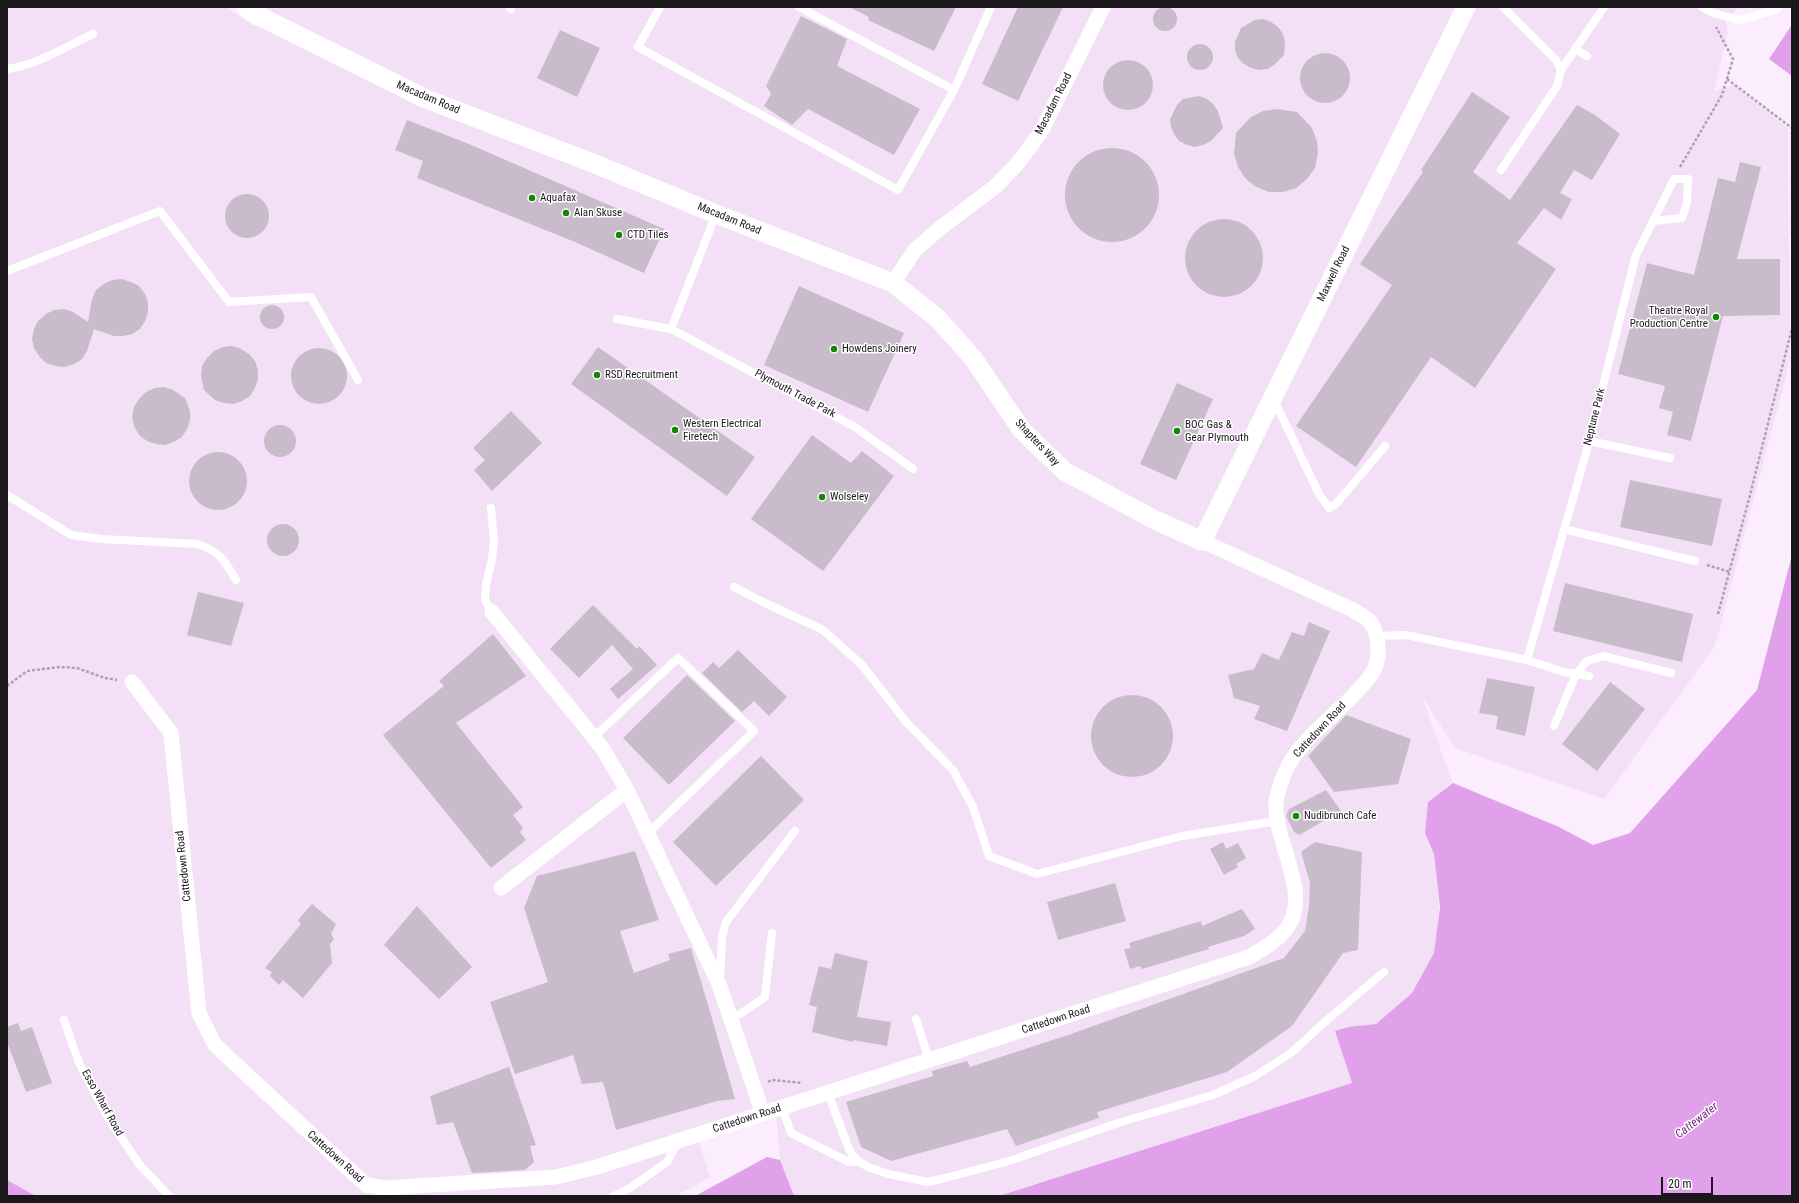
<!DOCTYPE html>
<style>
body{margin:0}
#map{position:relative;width:1799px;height:1203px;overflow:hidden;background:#fbedfd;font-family:"Roboto Condensed",sans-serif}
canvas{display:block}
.frame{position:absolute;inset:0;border:8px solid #1b171c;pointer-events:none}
.scale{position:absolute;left:1661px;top:1177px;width:52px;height:18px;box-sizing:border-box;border:2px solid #1b171c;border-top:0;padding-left:5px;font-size:12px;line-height:14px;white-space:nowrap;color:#1b171c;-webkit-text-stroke:3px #fff;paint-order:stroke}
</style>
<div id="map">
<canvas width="1799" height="1203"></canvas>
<div class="frame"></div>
<div class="scale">20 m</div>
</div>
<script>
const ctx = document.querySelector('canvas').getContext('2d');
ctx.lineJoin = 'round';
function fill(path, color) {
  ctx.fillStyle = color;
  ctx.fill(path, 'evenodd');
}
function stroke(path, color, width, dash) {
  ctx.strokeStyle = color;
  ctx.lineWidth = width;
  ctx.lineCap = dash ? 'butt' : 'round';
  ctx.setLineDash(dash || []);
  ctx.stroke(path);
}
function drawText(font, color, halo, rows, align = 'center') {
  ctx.font = font + ' "Roboto Condensed",sans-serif';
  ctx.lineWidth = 3;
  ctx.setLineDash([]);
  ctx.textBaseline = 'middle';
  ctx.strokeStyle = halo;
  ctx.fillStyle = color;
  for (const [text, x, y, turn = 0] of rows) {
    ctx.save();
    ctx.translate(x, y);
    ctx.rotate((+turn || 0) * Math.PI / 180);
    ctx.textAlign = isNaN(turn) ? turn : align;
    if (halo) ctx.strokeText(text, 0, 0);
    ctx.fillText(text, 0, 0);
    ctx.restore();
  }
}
fill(new Path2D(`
 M7 7H226L254 26 263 19 257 15 270 7H1738L1726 23 1728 33 1714 91 1734 85 1788 128 1790 361 1715 646 1604 799 1455 748 1422 696 1452 782 1428 802 1426 833 1434 852 1439 902 1436 952 1412 993 1376 1024 1348 1027 1335 1031 1352 1083 999 1196H794L780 1160 776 1113 697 1135 710 1177 676 1196H36L7 1180Z`), '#f3e0f6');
fill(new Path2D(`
 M1791 26 1792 27V76L1769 59Z
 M1792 555V1196H999L1352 1083 1335 1031 1348 1027 1376 1024 1412 993 1434 953 1440 907 1434 854 1425 833 1428 802 1453 783 1559 827 1593 845 1630 833 1757 690Z
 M767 1157 780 1160 794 1196H695Z
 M7 1180 36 1196H7Z`), '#e0a1ea');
fill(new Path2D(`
 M1153 19a12 12 0 1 1 24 0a12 12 0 1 1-24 0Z
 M849 7H956L934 51 868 20 869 17Z
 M1018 7H1063L1018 101 982 84Z
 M801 16 847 39 837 66 920 109 894 155 808 109 792 125 764 106 771 94 766 86Z
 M1263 19 1271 22 1278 27 1283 34 1285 42 1284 55 1275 64 1268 69 1259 70 1251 68 1244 64 1238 58 1235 50V42L1241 28 1255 20Z
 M560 30 600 48 577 97 537 78Z
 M1187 57a13 13 0 1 1 26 0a13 13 0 1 1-26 0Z
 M1300 78a25 25 0 1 1 50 0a25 25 0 1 1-50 0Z
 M1103 85a25 25 0 1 1 50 0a25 25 0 1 1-50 0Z
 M1472 92 1510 117 1473 172 1510 200 1577 105 1595 115 1620 134 1592 180 1574 170 1560 193 1572 199 1561 220 1544 208 1517 243 1556 269 1475 388 1431 357 1356 467 1296 426 1392 285 1360 264 1423 172 1421 170Z
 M1199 96 1207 99 1213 104 1218 111 1223 128 1211 141 1203 145 1195 147 1187 145 1179 141 1174 134 1171 127 1170 119 1177 105 1183 99Z
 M1277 109 1297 112 1312 128 1317 141 1318 154 1315 168 1307 179 1296 188 1283 192H1269L1256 187 1245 178 1238 167 1234 154 1236 133 1251 117 1263 111Z
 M407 120 469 144 664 229 644 273 575 242 417 178 423 161 395 150Z
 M1065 195a47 47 0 1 1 94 0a47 47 0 1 1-94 0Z
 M1740 162 1761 167 1737 259H1780V315L1723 316 1691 441 1667 435 1673 412 1659 408 1665 386 1618 374 1647 263 1694 275 1718 178 1735 182Z
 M225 216a22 22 0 1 1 44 0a22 22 0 1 1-44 0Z
 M1185 258a39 39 0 1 1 78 0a39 39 0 1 1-78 0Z
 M122 279 131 282 139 286 145 294 148 303V312L145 321 140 329 132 334 123 336H114L94 329 87 351 82 359 74 364 65 367 55 366 46 363 39 356 34 348 32 339 34 329 38 321 46 314 54 310 64 309 73 312 88 322 92 299 96 290 104 284 112 280Z
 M799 286 904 333 868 412 764 365Z
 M260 317a12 12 0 1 1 24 0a12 12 0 1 1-24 0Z
 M232 346 241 349 249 354 255 361 258 370V379L255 388 250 396 242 401 233 404 224 403 215 400 204 390 201 376 202 366 207 358 214 351 223 347Z
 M598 347 755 457 727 496 571 384Z
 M291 376a28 28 0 1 1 56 0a28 28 0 1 1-56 0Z
 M1177 383 1213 399 1176 480 1140 464Z
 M164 387 173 390 185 398 190 411V420L187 429 182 437 174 442 165 445 156 444 147 441 139 435 134 426 132 417 134 407 139 399 146 392 155 388Z
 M511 411 542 443 492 491 474 470 485 460 473 448Z
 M264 441a16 16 0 1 1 32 0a16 16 0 1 1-32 0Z
 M812 435 851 463 862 451 894 476 823 571 751 519Z
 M189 481a29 29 0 1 1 58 0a29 29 0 1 1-58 0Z
 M1630 480 1722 499 1712 546 1620 527Z
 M267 540a16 16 0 1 1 32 0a16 16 0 1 1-32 0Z
 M1565 583 1693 614 1682 662 1553 631Z
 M198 592 244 603 231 646 187 635Z
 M593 605 637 649 639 646 657 665 618 699 610 689 633 669 612 645 579 678 550 649Z
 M1309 622 1330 631 1287 731 1254 719 1260 706 1234 698 1228 675 1254 669 1262 653 1279 660 1292 632 1304 636Z
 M493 634 526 676 456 723 523 807 513 815 523 828 520 832 526 840 491 868 383 735 444 686 439 681Z
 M738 650 787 697 769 716 754 701 742 712 702 673 713 662 719 668Z
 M687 675 735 721 669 785 623 738Z
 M1487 678 1535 687 1525 736 1496 729 1498 716 1479 713Z
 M1610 682 1645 709 1597 771 1562 744Z
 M1091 736a41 41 0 1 1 82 0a41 41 0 1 1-82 0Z
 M1346 715 1411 739 1398 784 1334 792 1308 756Z
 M761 756 804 800 716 886 673 842Z
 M1326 790 1341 811 1299 835 1294 832 1286 816 1289 809Z
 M1223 842 1226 849 1238 843 1246 858 1236 864 1238 867 1224 875 1210 849Z
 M1315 842 1362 852 1358 950 1343 953 1292 1026 1227 1072 1097 1112 1099 1118 1016 1146 1007 1129 891 1161 861 1147 846 1102 933 1076 932 1071 967 1061 970 1067 1068 1035 1284 958 1305 931 1309 906 1310 883 1301 852Z
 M635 851 659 920 620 931 634 973 670 960 668 954 691 948 711 1015 735 1099 717 1101 616 1130 603 1082 582 1084 573 1055 515 1074 490 1002 548 982 524 908 537 876Z
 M1115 883 1126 921 1058 940 1047 902Z
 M312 904 336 924 331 934 334 939 330 944 332 963 303 998 283 980 279 985 270 976 272 972 265 968 301 924 298 920Z
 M417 906 472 967 439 999 384 945Z
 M1242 909 1255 929 1244 936 1208 947 1209 949 1142 969 1140 966 1130 969 1124 949 1131 948 1129 943 1201 921 1202 926Z
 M835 953 868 961 857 1017 891 1022 887 1046 853 1040V1042L812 1032 817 1007 809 1005 819 966 831 969Z
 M18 1023 21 1031 32 1027 52 1083 26 1092 7 1042V1027Z
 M509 1067 536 1145 530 1146 534 1162 525 1170 472 1173 453 1122 437 1125 430 1096Z`), '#c8bbca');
stroke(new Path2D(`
 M1727 79 1792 128V234
 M1680 167 1722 95 1733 59 1716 27
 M1707 565 1730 572
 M1718 614 1750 495 1792 328
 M7 686 27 671 59 667 77 668 105 678 117 680
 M768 1082 772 1080 802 1083`), '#aca1ad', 2.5, [3, 2]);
stroke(new Path2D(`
 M509 7 511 9
 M660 7 638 47 898 190 954 90 991 7
 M799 7 954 90
 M1702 7 1713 13 1740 20 1775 10 1779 7
 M1575 49 1587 56
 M7 69C35 66 67 46 93 34
 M1561 70 1604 7
 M1501 170 1557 86 1561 70 1556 60 1503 7
 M716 214 671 329 855 427 913 469
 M7 271 160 211 229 302 311 297 358 380
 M617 319 671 329
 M1274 400 1319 494 1329 508 1336 504 1385 446
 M1589 441 1670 458
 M7 495 71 535 101 539 197 544C220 551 225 561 236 580
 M491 508 494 541 492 559 486 585 485 600 492 612
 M1564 529 1695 561
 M734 587 765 603 823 630 862 665 907 723 953 770 973 807 989 856 1037 874 1182 836 1277 821
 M1377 636 1406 635 1527 660 1586 453 1636 255 1674 179H1688L1687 203 1682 218 1653 221
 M1527 660 1564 672 1589 676
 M1554 726 1576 674 1587 661 1603 656 1671 673
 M593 738 678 658 754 731 647 834
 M720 978 722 937 726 922 795 831
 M730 1017 740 1014 765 997 772 933
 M916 1019 929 1060
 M64 1020 79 1063 108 1118 139 1164 169 1196
 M828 1093 847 1144 851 1153 858 1161 868 1167 888 1174 928 1182 949 1177 1009 1161 1118 1123 1213 1095 1255 1076 1291 1053 1327 1020 1384 972
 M782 1108 791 1133 849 1162 858 1161
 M614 1196 630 1188 667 1162 678 1142`), '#fff', 8);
stroke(new Path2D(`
 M893 283 915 250 939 229 996 186 1018 163 1041 132 1103 7
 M492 612 603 749 627 790 719 984 763 1114
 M132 682 171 733 199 1013 215 1045 366 1185 385 1188 556 1177 597 1167 1249 957C1263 949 1277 941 1287 928 1312 894 1274 841 1276 804 1277 792 1283 775 1289 764 1309 730 1349 706 1371 675 1381 661 1380 637 1371 623 1367 617 1357 613 1351 609L1202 541
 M501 888 627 790`), '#fff', 15);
stroke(new Path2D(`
 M246 7 257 15 424 98 595 164 716 214 893 283 937 318 973 358 1021 429 1064 471 1155 520 1202 541 1466 7`), '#fff', 19);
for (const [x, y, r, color] of [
 [532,198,4,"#148705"],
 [566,213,4,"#148705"],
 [619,235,4,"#148705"],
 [1716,317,4,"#148705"],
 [834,349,4,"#148705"],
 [597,375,4,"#148705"],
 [675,430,4,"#148705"],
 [1177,431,4,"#148705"],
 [822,497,4,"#148705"],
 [1296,816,4,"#148705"]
]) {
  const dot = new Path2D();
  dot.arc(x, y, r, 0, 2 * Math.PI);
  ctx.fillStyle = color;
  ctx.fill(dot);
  stroke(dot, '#fff', 1.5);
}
drawText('11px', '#1b171c', '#fff', [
 ["Macadam Road",428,98,23],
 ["Macadam Road",1054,104,-63],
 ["Macadam Road",729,219,22],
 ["Maxwell Road",1334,274,-64],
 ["Plymouth Trade Park",795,394,28],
 ["Neptune Park",1595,417,-76],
 ["Shapters Way",1037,443,47],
 ["Cattedown Road",1320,730,-47],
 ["Cattedown Road",184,866,-96],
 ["Cattedown Road",1056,1020,-18],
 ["Esso Wharf Road",102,1103,61],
 ["Cattedown Road",747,1119,-18],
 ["Cattedown Road",335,1157,42]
]);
drawText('11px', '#1b171c', '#fff', [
 ["Aquafax",540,198],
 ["Alan Skuse",574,213],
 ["CTD Tiles",627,235],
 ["Theatre Royal",1708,311,"right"],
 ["Production Centre",1708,324,"right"],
 ["Howdens Joinery",842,349],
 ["RSD Recruitment",605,375],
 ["Western Electrical",683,424],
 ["Firetech",683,437],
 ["BOC Gas &",1185,425],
 ["Gear Plymouth",1185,438],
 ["Wolseley",830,497],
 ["Nudibrunch Cafe",1304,816]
], 'left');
drawText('italic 12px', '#71267c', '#fff', [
 ["Cattewater",1697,1121,-38]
]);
</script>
